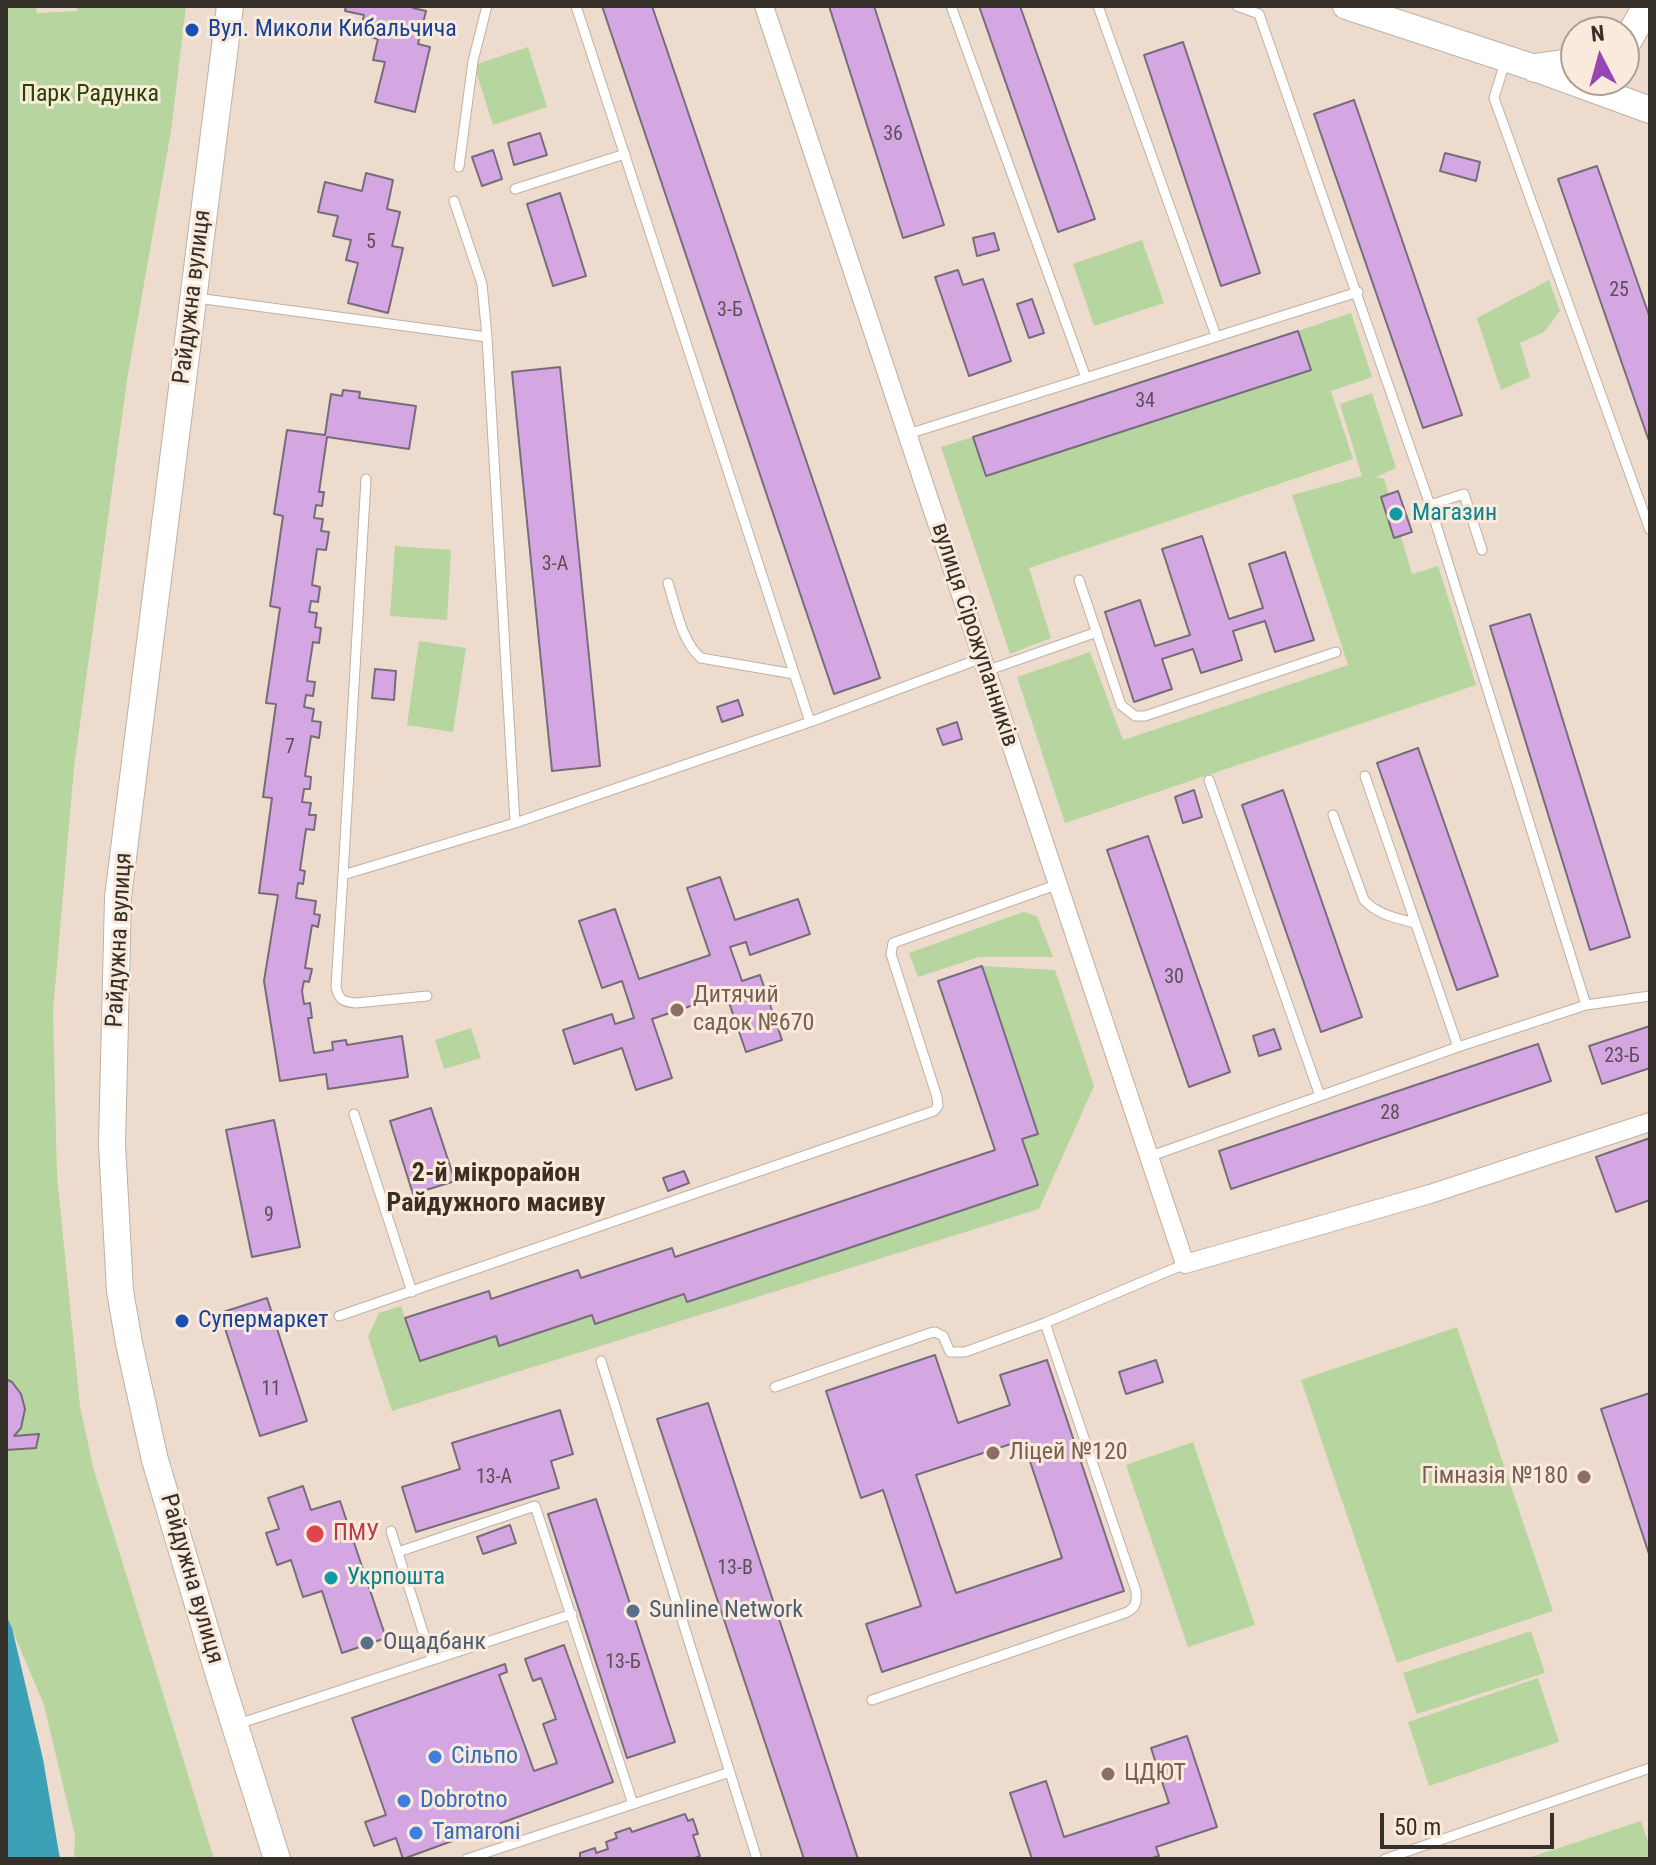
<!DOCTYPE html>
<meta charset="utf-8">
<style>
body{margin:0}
#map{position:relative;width:1656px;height:1865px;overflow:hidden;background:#eddcce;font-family:"Roboto Condensed",sans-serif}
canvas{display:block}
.frame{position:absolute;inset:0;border:8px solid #36302a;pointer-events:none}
.north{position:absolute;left:1560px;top:16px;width:80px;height:80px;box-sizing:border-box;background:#faeadb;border:2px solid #aca094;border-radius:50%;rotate:354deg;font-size:22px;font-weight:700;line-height:32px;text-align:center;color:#36302a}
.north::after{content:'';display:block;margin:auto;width:28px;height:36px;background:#9846b5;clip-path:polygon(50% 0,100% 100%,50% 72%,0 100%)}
.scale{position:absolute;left:1380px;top:1813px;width:174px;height:36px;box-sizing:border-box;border:4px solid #36302a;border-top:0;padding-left:10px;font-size:24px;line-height:28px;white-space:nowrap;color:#36302a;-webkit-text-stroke:6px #faeadb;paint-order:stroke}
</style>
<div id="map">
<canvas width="1656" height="1865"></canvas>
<div class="frame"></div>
<div class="north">N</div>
<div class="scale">50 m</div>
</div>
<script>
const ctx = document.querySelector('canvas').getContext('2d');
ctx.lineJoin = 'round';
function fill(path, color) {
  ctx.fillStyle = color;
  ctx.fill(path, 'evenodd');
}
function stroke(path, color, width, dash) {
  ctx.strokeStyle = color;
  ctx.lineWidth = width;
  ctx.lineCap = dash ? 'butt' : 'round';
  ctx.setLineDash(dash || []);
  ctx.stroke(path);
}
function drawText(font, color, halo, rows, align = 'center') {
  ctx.font = font + ' "Roboto Condensed",sans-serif';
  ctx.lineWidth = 6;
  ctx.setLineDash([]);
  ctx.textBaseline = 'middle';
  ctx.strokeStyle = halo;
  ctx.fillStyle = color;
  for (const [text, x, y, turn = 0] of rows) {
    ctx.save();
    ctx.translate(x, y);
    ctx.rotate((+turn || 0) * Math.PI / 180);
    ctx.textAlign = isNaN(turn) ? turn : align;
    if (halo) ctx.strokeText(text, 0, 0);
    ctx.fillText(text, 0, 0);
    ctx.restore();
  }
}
fill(new Path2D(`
 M6 6H36L37 13 77 11V6H186L171 131 127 380 74 767 53 1011 57 1176 80 1406 93 1467 214 1859H74L75 1836 44 1705 6 1615Z
 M528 47 547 107 493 125 474 65Z
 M1142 240 1164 303 1094 326 1073 264Z
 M1549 280 1560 311 1544 332 1520 343 1530 377 1501 390 1477 318Z
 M1351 313 1372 377 1331 391 1353 459 1029 568 1051 638 1010 654 941 447 973 437 986 476 1310 370 1298 331Z
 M1372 393 1396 468 1376 477 1384 479 1412 574 1438 566 1476 685 1065 823 1017 677 1090 652 1123 740 1348 665 1292 495 1362 476 1340 404Z
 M395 546 451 550 447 620 390 616Z
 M419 641 466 648 453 732 407 725Z
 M1023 912 1037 916 1053 957H979L918 977 909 953Z
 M982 966 1055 970 1094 1086 1039 1209 392 1411 368 1337 379 1313 401 1306 420 1361 496 1336 499 1345 592 1315 595 1324 684 1294 688 1302 1037 1185 1022 1139 1038 1134Z
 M471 1028 481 1058 444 1069 435 1040Z
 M1457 1327 1553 1611 1397 1663 1301 1380Z
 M1193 1442 1255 1625 1188 1647 1126 1465Z
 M1531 1631 1545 1673 1417 1714 1403 1673Z
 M1538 1678 1559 1742 1429 1786 1408 1722Z
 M1641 1821 1650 1848V1859H1525Z`), '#b6d59f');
fill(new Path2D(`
 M6 1615 12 1628 43 1759 60 1859H6Z`), '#3ca1b6');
const building = new Path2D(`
 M346 6H414L413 8 426 11 418 44 430 47 415 112 375 102 385 62 373 60 378 39 360 35 364 15 345 11Z
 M602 6H652L880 678 834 694Z
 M829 6H874L944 225 903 238Z
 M979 6H1020L1095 219 1058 232Z
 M1183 42 1260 273 1221 286 1144 55Z
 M1354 100 1462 415 1423 428 1314 114Z
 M540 133 547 155 514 165 508 143Z
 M493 150 502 179 482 186 472 157Z
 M1445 153 1480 162 1476 181 1440 171Z
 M1597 166 1650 318V444L1558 179Z
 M366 173 393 180 387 209 400 212 392 246 403 248 388 313 348 303 358 263 346 260 351 240 333 236 338 216 318 212 325 182 362 191Z
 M560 193 586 276 553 286 527 204Z
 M994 233 999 250 977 256 973 238Z
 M958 270 963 285 983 279 1011 361 969 376 935 277Z
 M1032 299 1044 333 1029 338 1017 304Z
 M1298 331 1311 370 986 476 973 437Z
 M560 367 600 766 552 771 512 372Z
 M343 390 360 392 359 398 416 406 409 449 327 437 319 492H324L322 506 316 505 314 518 323 519 321 531 329 532 326 550 317 549 312 585 320 587 318 602 311 601 309 612 317 613 315 627 321 628 319 643 313 642 307 681 315 682 313 696 306 695 304 707 314 709 312 721 321 722 319 738 311 736 305 776 311 777 310 789H304L302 802 311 803 309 815H316L314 830 306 829 300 870 305 871 303 884 298 883 296 898 316 901 314 914 320 915 318 927 312 925 305 968 312 969 309 982 304 981 302 991 304 1004 310 1003 312 1018H308L314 1053 333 1050 332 1042 346 1040 347 1045 402 1036 408 1077 328 1089 326 1074 280 1081 264 981 278 895 259 893 272 798 263 797 276 704 266 703 280 608 270 606 283 516 274 514 287 430 325 435 331 394 342 396Z
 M1398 491 1412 532 1394 538 1381 497Z
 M1202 536 1229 619 1263 608 1249 564 1285 552 1314 640 1275 652 1265 621 1233 631 1242 660 1201 673 1193 649 1162 659 1172 689 1134 702 1105 612 1140 600 1155 646 1190 635 1162 549Z
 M1530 614 1630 937 1590 950 1490 626Z
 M375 669 396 671 394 700 372 698Z
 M738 700 743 715 722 722 717 707Z
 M957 722 962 739 943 745 937 729Z
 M1418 748 1498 976 1457 990 1377 763Z
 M1194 790 1202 817 1183 823 1175 797Z
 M1283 790 1362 1017 1321 1032 1242 805Z
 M1148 836 1230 1072 1189 1087 1107 850Z
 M720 877 735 920 798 899 810 934 750 955 746 942 730 947 742 981 760 975 782 1040 746 1052 726 994 652 1019 672 1078 636 1090 622 1048 574 1064 563 1030 612 1014 615 1024 634 1018 622 981 602 988 579 921 615 909 639 979 710 955 687 888Z
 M982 966 1038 1134 1022 1139 1038 1185 687 1302 684 1294 595 1324 592 1315 499 1346 496 1336 420 1361 405 1318 489 1291 491 1299 578 1270 581 1278 672 1248 675 1257 995 1150 938 981Z
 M1650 1026V1068L1602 1084 1589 1046Z
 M1274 1029 1281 1049 1259 1056 1253 1036Z
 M1538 1044 1551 1081 1231 1189 1219 1151Z
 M431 1108 455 1181 413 1194 390 1121Z
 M274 1120 300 1247 252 1257 226 1130Z
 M1650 1138V1200L1616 1212 1596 1157Z
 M684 1171 689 1183 668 1191 663 1178Z
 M267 1298 307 1421 260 1436 220 1313Z
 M935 1355 958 1423 1010 1405 1000 1375 1047 1360 1124 1591 882 1672 866 1624 921 1606 883 1490 861 1498 826 1391ZM1023 1440 1062 1558 956 1593 916 1475Z
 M1156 1360 1163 1382 1126 1394 1119 1372Z
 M6 1379 12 1382 21 1394 25 1409 21 1428 14 1436 39 1434 36 1448 6 1450Z
 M1650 1393V1557L1601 1409Z
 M708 1403 858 1859H804L657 1419Z
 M560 1410 573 1454 551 1461 559 1488 416 1532 402 1487 460 1469 452 1443Z
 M303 1486 311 1510 340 1501 386 1638 342 1653 322 1591 303 1597 291 1560 277 1565 266 1533 279 1529 268 1498Z
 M596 1499 675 1742 627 1758 548 1514Z
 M510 1525 516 1543 483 1554 477 1537Z
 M564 1645 613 1782 403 1859 396 1838 374 1846 365 1822 386 1815 352 1718 505 1664 507 1672 499 1675 534 1771 557 1763 543 1724 556 1719 541 1678 533 1681 525 1659Z
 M1187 1736 1217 1827 1156 1847 1159 1856 1149 1859H1032L1010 1793 1046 1781 1064 1837 1169 1803 1151 1748Z
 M685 1814 688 1821 693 1819 698 1834 693 1835 700 1856 692 1859H580V1853L595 1848 596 1853 608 1849 606 1842 617 1838 615 1833 630 1828 632 1832Z`);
fill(building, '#d5a7e2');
stroke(building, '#776c7b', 2);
const lane = new Path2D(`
 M576 6 810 722
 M951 6 1086 378
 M1098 6 1216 336
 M1237 6 1259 14 1430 505 1586 1005
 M1505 62 1494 98 1650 530
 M459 167 473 61 487 6
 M515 189 625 154
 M454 201 482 284 487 337 515 823
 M197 298 487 337
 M908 434 1358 292
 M366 479 343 875 515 823 810 722 982 658
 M1430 505 1464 494 1482 550
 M1079 580 1121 705 1135 716H1145L1336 652
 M668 583C676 607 681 641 701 658L794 674
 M986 671 1097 632
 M1365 776 1458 1047
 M1209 780 1320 1096
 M1333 815 1364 900C1378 915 1396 918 1415 923
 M343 875 336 987C339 1000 343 1002 356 1003L427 996
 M354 1114 412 1292
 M1151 1156 1458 1047 1586 1005 1650 996
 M339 1316 934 1111 938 1106 937 1097 891 954 893 943 1056 885
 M601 1361 757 1859
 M775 1387 930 1333 935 1332 943 1336 950 1352H965L1045 1323 1185 1264
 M391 1531 432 1660
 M398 1552 535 1506 633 1804
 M872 1700 1125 1613C1136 1608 1137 1603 1136 1591L1045 1323
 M238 1724 572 1614
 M467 1859 730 1772
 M1385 1859 1650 1768`);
const street = new Path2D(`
 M764 6 1185 1264 1430 1194 1650 1122`);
const secondary = new Path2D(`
 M230 6 118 897 112 1144 120 1291 129 1343 155 1460 218 1672 277 1859
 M1346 6 1535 68 1650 110`);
const primary = new Path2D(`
 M1624 42 1628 40 1647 6
 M1535 68 1576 62`);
stroke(lane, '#bfb0a2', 11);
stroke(street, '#bfb0a2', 20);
stroke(secondary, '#bfb0a2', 28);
stroke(primary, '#bfb0a2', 30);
stroke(lane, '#fff', 9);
stroke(street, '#fff', 18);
stroke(secondary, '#fff', 26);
stroke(primary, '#fff', 28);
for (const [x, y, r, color] of [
 [192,30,8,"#1a4fb4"],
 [1396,514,8,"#0f9aa8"],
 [677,1010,8,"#8d6e63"],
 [182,1321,8,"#1a4fb4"],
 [993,1453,8,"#8d6e63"],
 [1584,1477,8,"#8d6e63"],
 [315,1534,10,"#e0444e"],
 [331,1578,8,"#0f9aa8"],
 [633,1611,8,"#5c6f8a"],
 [367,1643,8,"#5c6f8a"],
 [435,1757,8,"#3f7fe0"],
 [1108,1774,8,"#8d6e63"],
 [404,1801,8,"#3f7fe0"],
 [416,1833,8,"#3f7fe0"]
]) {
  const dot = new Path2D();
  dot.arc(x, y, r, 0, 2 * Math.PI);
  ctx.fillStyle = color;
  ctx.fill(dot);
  stroke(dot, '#faeadb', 3);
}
drawText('20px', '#5e4e58', null, [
 ["36",893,135],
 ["5",371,243],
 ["25",1619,291],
 ["3-Б",730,311],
 ["34",1145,402],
 ["3-А",555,565],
 ["7",290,748],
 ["30",1174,978],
 ["23-Б",1622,1057],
 ["28",1390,1114],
 ["9",269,1216],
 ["11",271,1390],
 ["13-А",494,1478],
 ["13-В",735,1569],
 ["13-Б",623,1663]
]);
drawText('24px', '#164399', '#faeadb', [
 ["Вул. Миколи Кибальчича",208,30],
 ["Супермаркет",198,1321]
], 'left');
drawText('24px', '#264500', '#faeadb', [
 ["Парк Радунка",90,95]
]);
drawText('24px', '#36302a', '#faeadb', [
 ["Райдужна вулиця",193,297,-83],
 ["вулиця Сірожупанників",974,635,72],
 ["Райдужна вулиця",120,940,-87],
 ["Райдужна вулиця",191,1579,74]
]);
drawText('24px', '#0d838f', '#faeadb', [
 ["Магазин",1412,514],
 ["Укрпошта",347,1578]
], 'left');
drawText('24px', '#785e54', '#faeadb', [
 ["Дитячий",693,996],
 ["садок №670",693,1024],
 ["Ліцей №120",1009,1453],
 ["Гімназія №180",1568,1477,"right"],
 ["ЦДЮТ",1124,1774]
], 'left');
drawText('24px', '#be3a42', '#faeadb', [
 ["ПМУ",333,1534]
], 'left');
drawText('24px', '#4e5e75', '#faeadb', [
 ["Sunline Network",649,1611],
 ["Ощадбанк",383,1643]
], 'left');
drawText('24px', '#366cbe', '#faeadb', [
 ["Сільпо",451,1757],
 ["Dobrotno",420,1801],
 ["Tamaroni",432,1833]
], 'left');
drawText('bold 26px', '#3b2f23', '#faeadb', [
 ["2-й мікрорайон",496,1174],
 ["Райдужного масиву",496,1204]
]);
</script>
